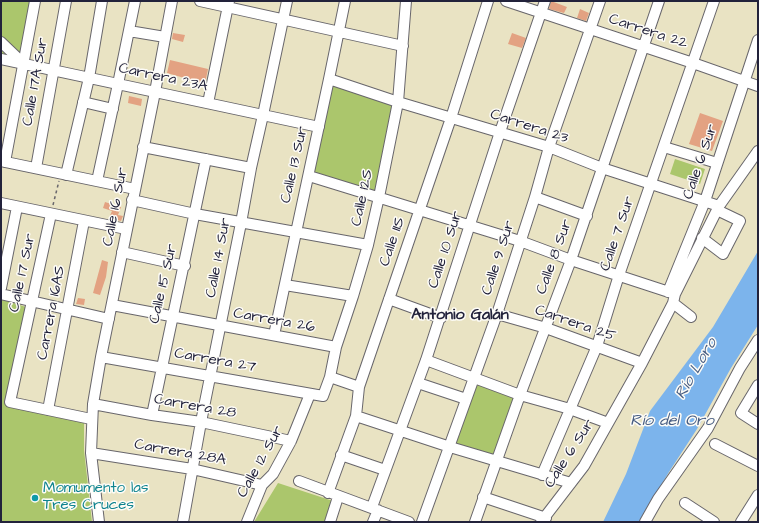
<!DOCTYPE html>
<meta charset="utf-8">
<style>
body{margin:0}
#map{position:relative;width:759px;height:523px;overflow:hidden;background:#e9e3c3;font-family:"Architects Daughter",sans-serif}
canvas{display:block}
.frame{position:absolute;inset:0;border:2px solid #22223b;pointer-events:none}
</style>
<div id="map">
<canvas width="759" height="523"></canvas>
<div class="frame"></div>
</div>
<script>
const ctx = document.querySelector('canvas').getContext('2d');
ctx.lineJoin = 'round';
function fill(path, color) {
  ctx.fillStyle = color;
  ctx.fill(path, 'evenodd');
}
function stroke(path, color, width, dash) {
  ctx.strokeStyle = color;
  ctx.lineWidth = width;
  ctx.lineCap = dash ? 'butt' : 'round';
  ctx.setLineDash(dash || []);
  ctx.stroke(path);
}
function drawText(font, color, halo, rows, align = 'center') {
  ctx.font = font + ' "Architects Daughter",sans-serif';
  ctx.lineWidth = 3;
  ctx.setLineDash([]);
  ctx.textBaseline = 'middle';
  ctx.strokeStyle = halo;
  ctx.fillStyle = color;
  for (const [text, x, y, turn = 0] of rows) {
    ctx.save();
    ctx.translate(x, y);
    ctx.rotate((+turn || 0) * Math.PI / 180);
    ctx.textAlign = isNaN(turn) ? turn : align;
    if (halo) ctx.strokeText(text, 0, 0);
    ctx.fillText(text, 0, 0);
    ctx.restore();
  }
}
fill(new Path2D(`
 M1 1H34L24 59 1 55Z
 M331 83 394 104 377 193 312 173Z
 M675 159 705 169 700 184 670 174Z
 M1 299 26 307 7 401 84 418V450L92 522H1Z
 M474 378 520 395 497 460 450 447Z
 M278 483 333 501 326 522H254Z`), '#abc66c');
fill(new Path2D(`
 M758 251V325L731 368 697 429 669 472 639 522H603L626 474 650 411 713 327Z`), '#7cb4ec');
fill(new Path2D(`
 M551 1 567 7 564 13 549 9Z
 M580 9 589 13 586 21 577 18Z
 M173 33 185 35 183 42 172 39Z
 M512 33 526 38 522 48 508 44Z
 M170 60 208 69 205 84 167 73Z
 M129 96 142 99 141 106 128 103Z
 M700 113 723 121 712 151 689 144Z
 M105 202 121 207 118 215 123 216 121 221 109 218 112 211 103 208Z
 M102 260 108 262 106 277 100 295 93 293Z
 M78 298 85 299 84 305 76 304Z`), '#e3a282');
const minor = new Path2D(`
 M200 1 403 46
 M506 1 693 63 758 86
 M129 31 165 37
 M1 42 24 64
 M1 59 319 127
 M329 79 398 102 549 147 602 168 719 206
 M83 102 113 109
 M208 103 229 1
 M143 147 251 168
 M664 147 717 163
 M1 161 135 189
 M5 162 35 1
 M36 168 66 1
 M66 175 89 78 102 1
 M309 176 520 241 571 260 675 294
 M97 181 118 84 135 1
 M535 197 587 216
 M132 200 195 214 368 245
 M1 203 126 229
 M51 214 10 402 91 419
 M702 238 723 254 740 221 717 210
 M122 252 185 266
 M285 285 353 296
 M1 288 17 207
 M668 292 705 201 758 40
 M1 294 109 319
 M389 299 441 318
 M673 303 691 317
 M112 305 336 347
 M497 314 546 328 642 363
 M274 335 329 79 345 1
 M101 357 323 396 330 377 336 347 353 296 368 245 379 197 398 102 406 1
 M426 360 520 395 570 409 608 423
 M330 377 359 387
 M418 383 466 399
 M758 385 741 413 758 424
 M93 404 152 415 201 422 291 441
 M48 410 84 221
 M152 415 206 159
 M356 416 450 447 571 483
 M715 444 758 466
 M91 453 192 469 262 485
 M341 455 385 470
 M542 475 597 346 619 275 714 1
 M299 481 409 522
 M328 493 356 416 359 387 451 118 488 1
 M483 497 546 518
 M685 503 714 522
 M372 507 426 360 500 132 545 1
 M99 522 91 453 93 404 101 357 155 92 172 1
 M183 522 201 422 241 223 251 168 263 115 287 1
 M247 522 262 485 273 474 291 441 310 394
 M330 522 338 497
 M373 522 378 510
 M422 522 497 314 535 197 549 147 600 1
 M475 522 520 395 571 260 659 1
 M541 522 584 466 642 363 673 303 675 294 719 206 758 151
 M645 522 658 499 708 428 740 368 758 340
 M741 522 758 495`);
stroke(minor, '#68666b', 12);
stroke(new Path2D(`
 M53 205 59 181`), '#68666b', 1.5, [3, 3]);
stroke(minor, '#fff', 10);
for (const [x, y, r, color] of [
 [35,498,4,"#0f9aa8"]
]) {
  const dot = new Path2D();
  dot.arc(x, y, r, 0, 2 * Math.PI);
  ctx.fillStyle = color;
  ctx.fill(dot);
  stroke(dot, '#fdfcf7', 1.5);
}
drawText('15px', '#22223b', '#fdfcf7', [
 ["Carrera 22",648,32,18],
 ["Carrera 23A",163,78,12],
 ["Calle 17A Sur",36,82,-80],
 ["Carrera 23",529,127,18],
 ["Calle 6 Sur",701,162,-71],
 ["Calle 13 Sur",295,165,-77],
 ["Calle 12S",363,198,-78],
 ["Calle 16 Sur",116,207,-79],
 ["Calle 7 Sur",618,234,-71],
 ["Calle 11S",393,242,-71],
 ["Calle 10 Sur",446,250,-72],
 ["Calle 8 Sur",555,257,-70],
 ["Calle 14 Sur",219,258,-79],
 ["Calle 9 Sur",499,258,-72],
 ["Calle 17 Sur",23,273,-78],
 ["Calle 15 Sur",164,284,-77],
 ["Carrera 16AS",52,313,-79],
 ["Carrera 26",274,321,10],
 ["Carrera 25",575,324,19],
 ["Carrera 27",215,361,10],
 ["Carrera 28",195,407,10],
 ["Carrera 28A",180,453,10],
 ["Calle 6 Sur",570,454,-57],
 ["Calle 12 Sur",261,462,-61]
]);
drawText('15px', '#0d838f', '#fdfcf7', [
 ["Momumento las",43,489],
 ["Tres Cruces",43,506]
], 'left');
drawText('bold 16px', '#22223b', '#fdfcf7', [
 ["Antonio Galán",460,316]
]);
drawText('italic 16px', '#465c82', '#fdfcf7', [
 ["Río Loro",697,369,-60],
 ["Río del Oro",672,422]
]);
</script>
